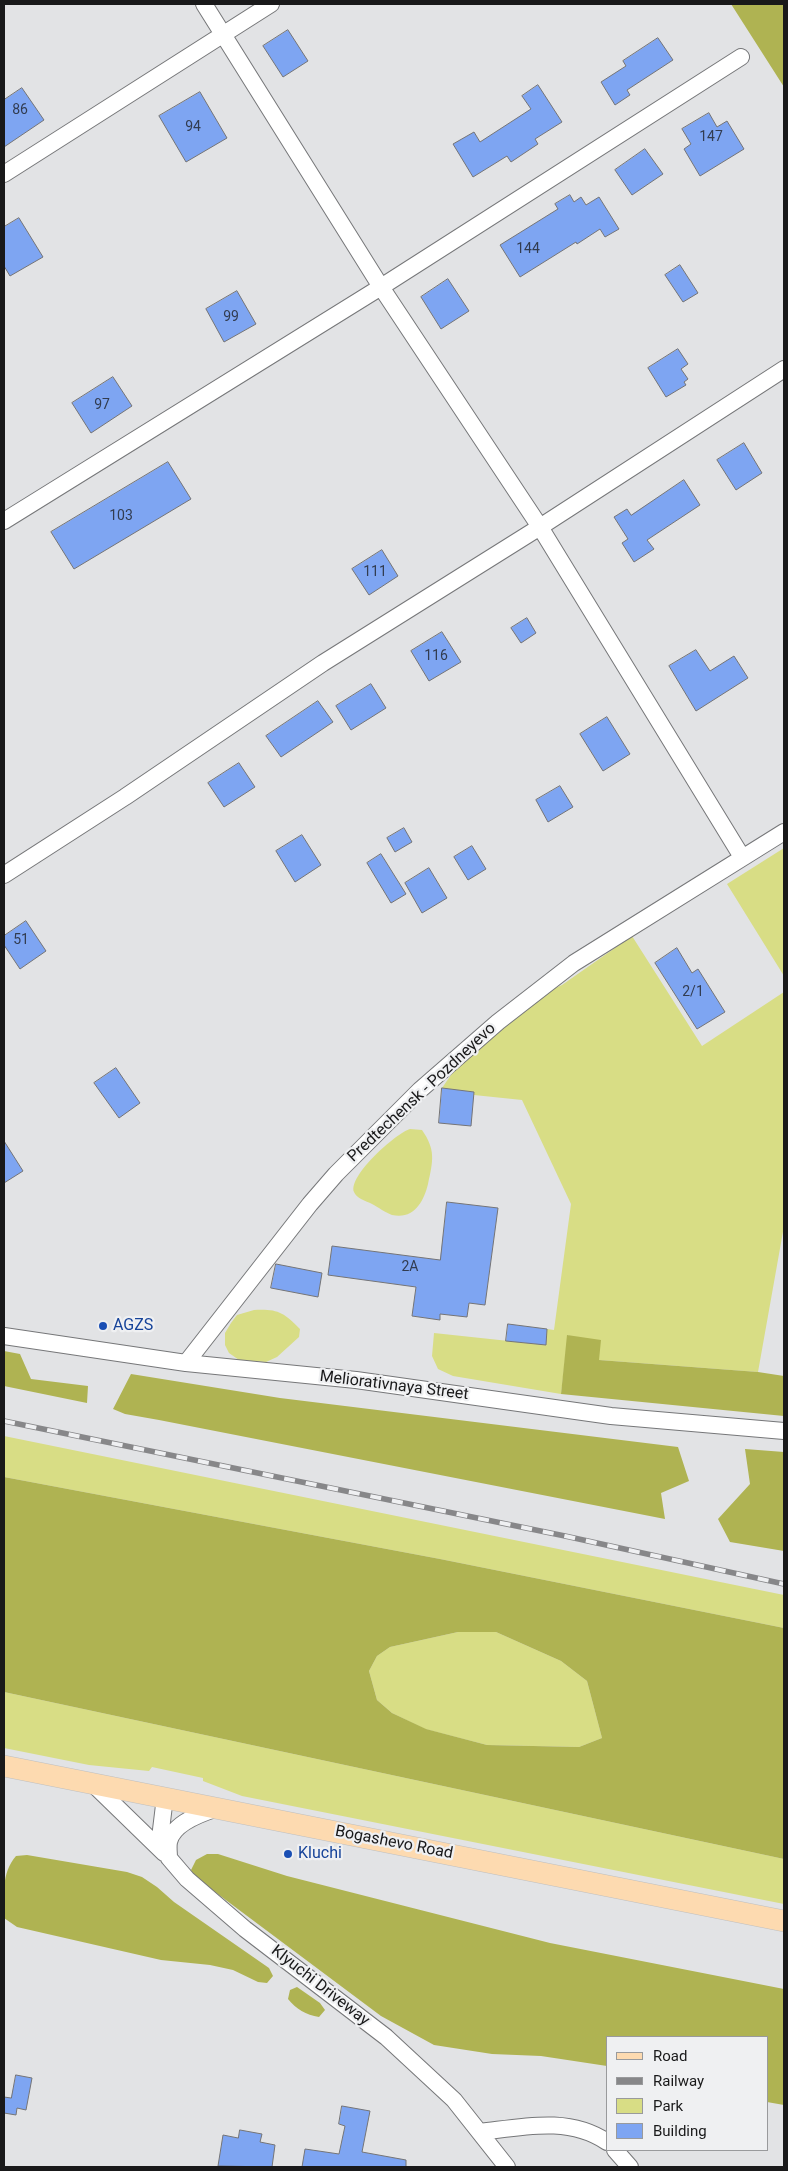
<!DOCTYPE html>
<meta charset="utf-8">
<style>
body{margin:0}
#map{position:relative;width:788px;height:2171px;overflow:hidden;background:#e2e3e5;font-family:Roboto,sans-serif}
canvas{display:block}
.frame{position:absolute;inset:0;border:5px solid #19191a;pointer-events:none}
.legend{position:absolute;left:606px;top:2036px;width:162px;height:115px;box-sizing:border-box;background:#eff0f2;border:1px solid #999a9c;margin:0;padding:6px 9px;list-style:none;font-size:15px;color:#19191a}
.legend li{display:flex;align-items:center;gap:10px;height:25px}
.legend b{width:25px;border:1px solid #999a9c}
</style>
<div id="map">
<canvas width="788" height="2171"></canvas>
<div class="frame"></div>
<ul class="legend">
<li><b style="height:6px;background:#fddab0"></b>Road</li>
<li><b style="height:6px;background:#878789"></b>Railway</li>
<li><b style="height:14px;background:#d8dd85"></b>Park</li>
<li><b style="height:14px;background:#7ea5f2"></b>Building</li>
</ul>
</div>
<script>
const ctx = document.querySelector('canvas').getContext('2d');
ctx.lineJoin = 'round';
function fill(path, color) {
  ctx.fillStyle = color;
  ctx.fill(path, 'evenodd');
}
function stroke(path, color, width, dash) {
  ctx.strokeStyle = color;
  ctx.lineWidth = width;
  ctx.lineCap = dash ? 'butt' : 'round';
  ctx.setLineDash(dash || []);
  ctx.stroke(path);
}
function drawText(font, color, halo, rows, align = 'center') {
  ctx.font = font + ' Roboto,sans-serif';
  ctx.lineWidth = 4.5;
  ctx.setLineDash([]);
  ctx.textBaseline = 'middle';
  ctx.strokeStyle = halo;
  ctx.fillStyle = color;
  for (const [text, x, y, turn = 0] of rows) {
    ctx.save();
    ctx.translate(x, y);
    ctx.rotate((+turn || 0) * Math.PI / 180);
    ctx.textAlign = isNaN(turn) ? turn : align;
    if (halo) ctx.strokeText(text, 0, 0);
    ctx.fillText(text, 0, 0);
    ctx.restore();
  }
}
fill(new Path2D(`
 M784 848V976L727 884Z
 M632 936 702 1046 784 992V1226L758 1372 599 1360 568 1335 561 1394 453 1376 438 1369 432 1356 434 1333 546 1345 547 1329 554 1330 571 1204 522 1100 474 1095V1092L442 1088 453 1072 541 994 562 985Z
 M410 1129 422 1130C436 1150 433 1161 428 1184 424 1201 414 1220 392 1215 386 1213 378 1207 372 1204 366 1201 356 1198 354 1192 348 1176 396 1133 410 1129Z
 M254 1310C278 1309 283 1312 300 1329L299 1337 277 1357 266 1362 239 1360 229 1353 225 1345V1333L231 1323 237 1315Z
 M4 1436 784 1595V1628L440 1559 4 1477Z
 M458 1632H496L561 1661 587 1681 602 1738 579 1747 487 1745 425 1729 392 1713 377 1700 369 1671 377 1656 390 1647Z
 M4 1692 784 1859V1904L242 1796 203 1781V1778L152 1767 149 1771 89 1765 4 1748Z`), '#d8dd85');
fill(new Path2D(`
 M731 4H784V87Z
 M567 1335 601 1340 599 1360 758 1372 784 1376V1416L561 1394Z
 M4 1351 20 1354 31 1379 88 1386 87 1403 4 1386Z
 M131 1374 280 1398 678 1447 689 1481 661 1493 665 1519 159 1420 125 1414 113 1409Z
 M745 1449 784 1452V1551L730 1542 718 1519 750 1484Z
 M4 1477 440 1559 784 1628V1859L4 1692ZM458 1632H496L561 1661 587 1681 602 1738 579 1747 487 1745 426 1729 392 1713 377 1700 369 1671 377 1656 390 1647Z
 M207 1854H218L287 1876 550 1943 784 1989V2105L767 2102V2037H607V2066L541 2056 492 2054 434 2045 381 2016 195 1877 191 1870 196 1860Z
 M27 1855 127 1872 142 1877 157 1887 174 1902 269 1968 273 1976 267 1983 258 1982 233 1970 210 1965 161 1960 17 1927 4 1918C4 1896 1 1873 16 1856Z
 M297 1987 320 2003 325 2010 319 2017C306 2015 296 2009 288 1999L290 1990Z`), '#afb352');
const building = new Path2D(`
 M288 30 308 61 283 77 263 46Z
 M658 38 673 60 627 90 630 95 615 105 601 82 626 66 623 61Z
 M538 85 562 122 535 139 538 144 511 162 507 156 473 177 453 144 474 132 480 142 531 109 522 96Z
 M22 88 44 120 4 147V100Z
 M200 92 227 138 186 162 159 116Z
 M709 113 717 127 727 121 744 149 700 176 684 149 691 144 682 129Z
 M645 149 663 174 632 195 615 170Z
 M570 195 574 202 581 197 586 205 599 197 619 229 605 237 600 229 577 244 576 242 520 277 500 245 558 209 555 204Z
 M19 218 43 257 10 276 4 266V227Z
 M680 265 698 293 683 302 665 275Z
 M448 279 469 311 441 329 421 297Z
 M237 291 256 324 224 342 206 309Z
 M678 349 688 364 681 369 688 379 684 382 686 385 666 397 648 368Z
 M113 377 132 406 91 433 72 403Z
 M744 443 762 473 736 490 717 460Z
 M168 462 191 499 74 569 51 532Z
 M684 480 700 505 647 540 654 549 634 562 622 543 628 539 614 517 627 509 631 515Z
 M382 550 398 576 369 595 352 569Z
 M527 618 536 633 521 643 511 628Z
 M442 632 461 662 429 681 411 651Z
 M696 650 710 671 734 656 748 678 696 711 669 666Z
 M371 684 386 708 351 730 336 706Z
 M318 701 333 722 281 757 266 736Z
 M607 717 630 754 603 771 580 734Z
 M239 763 255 787 224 807 208 783Z
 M560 786 573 807 548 822 536 800Z
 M404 828 412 842 395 852 387 838Z
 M302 835 321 865 295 882 276 851Z
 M472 846 486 869 468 880 454 857Z
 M381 854 406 894 391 903 367 863Z
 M429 868 447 898 422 913 405 883Z
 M26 921 46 951 20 969 4 945V936Z
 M677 948 692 973 698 969 725 1012 697 1029 655 963Z
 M116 1068 140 1103 119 1118 94 1083Z
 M442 1088 474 1092 471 1126 439 1123Z
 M4 1141 23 1171 4 1183Z
 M447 1202 498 1208 485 1305 469 1303 467 1317 440 1314V1320L412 1316 416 1287 328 1275 332 1246 440 1260Z
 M276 1264 322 1273 318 1297 271 1288Z
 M508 1324 547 1329 546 1345 506 1341Z
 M16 2075 32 2078 26 2110 17 2108 16 2115 4 2113V2097L11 2098Z
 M342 2106 370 2111 362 2152 406 2160V2167H302L305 2149 339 2154 345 2126 339 2124Z
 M240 2130 262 2134 260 2142 275 2145 272 2167 218 2166 223 2135 238 2138Z`);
fill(building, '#7ea5f2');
stroke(building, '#747476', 1);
const minor = new Path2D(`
 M204 4 381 287 540 527 742 857
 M4 174 271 4
 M4 521 381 287 741 57
 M4 875 125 797 323 663 540 527 784 369
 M4 1336 186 1363 356 1380 611 1416 784 1431
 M186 1363 310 1204 336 1174 420 1090 498 1022 574 963 784 832
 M92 1783 164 1853
 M165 1797 160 1838 169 1858 187 1879 245 1929 386 2037 454 2100 507 2167
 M169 1858C169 1853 168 1847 169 1842 173 1823 202 1813 218 1808
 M480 2132C523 2127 569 2116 607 2142
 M615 2150 630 2167`);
const major = new Path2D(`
 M4 1766 784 1921`);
stroke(minor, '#767779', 18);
stroke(major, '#bfbfbf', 22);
stroke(minor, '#fff', 16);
stroke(major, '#fddab0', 21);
const rail = new Path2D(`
 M4 1421 565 1536 784 1584`);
stroke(rail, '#878789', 5.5);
stroke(rail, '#eff0f2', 4, [11]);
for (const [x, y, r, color] of [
 [103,1326,5,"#1a4fb4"],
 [288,1854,5,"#1a4fb4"]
]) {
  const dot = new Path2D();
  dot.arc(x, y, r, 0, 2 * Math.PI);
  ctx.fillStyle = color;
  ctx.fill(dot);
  stroke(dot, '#eff0f2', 2);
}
drawText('14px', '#323c50', null, [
 ["86",20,110],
 ["94",193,127],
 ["147",711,137],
 ["144",528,249],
 ["99",231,317],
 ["97",102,405],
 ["103",121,516],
 ["111",375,572],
 ["116",436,656],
 ["51",21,940],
 ["2/1",693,992],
 ["2А",410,1267]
]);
drawText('16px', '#19191a', '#eff0f2', [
 ["Predtechensk - Pozdneyevo",422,1093,-43],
 ["Meliorativnaya Street",394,1386,7],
 ["Bogashevo Road",394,1843,11],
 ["Klyuchi Driveway",320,1986,38]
]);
drawText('16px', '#164399', '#eff0f2', [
 ["AGZS",113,1326],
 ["Kluchi",298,1854]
], 'left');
</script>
